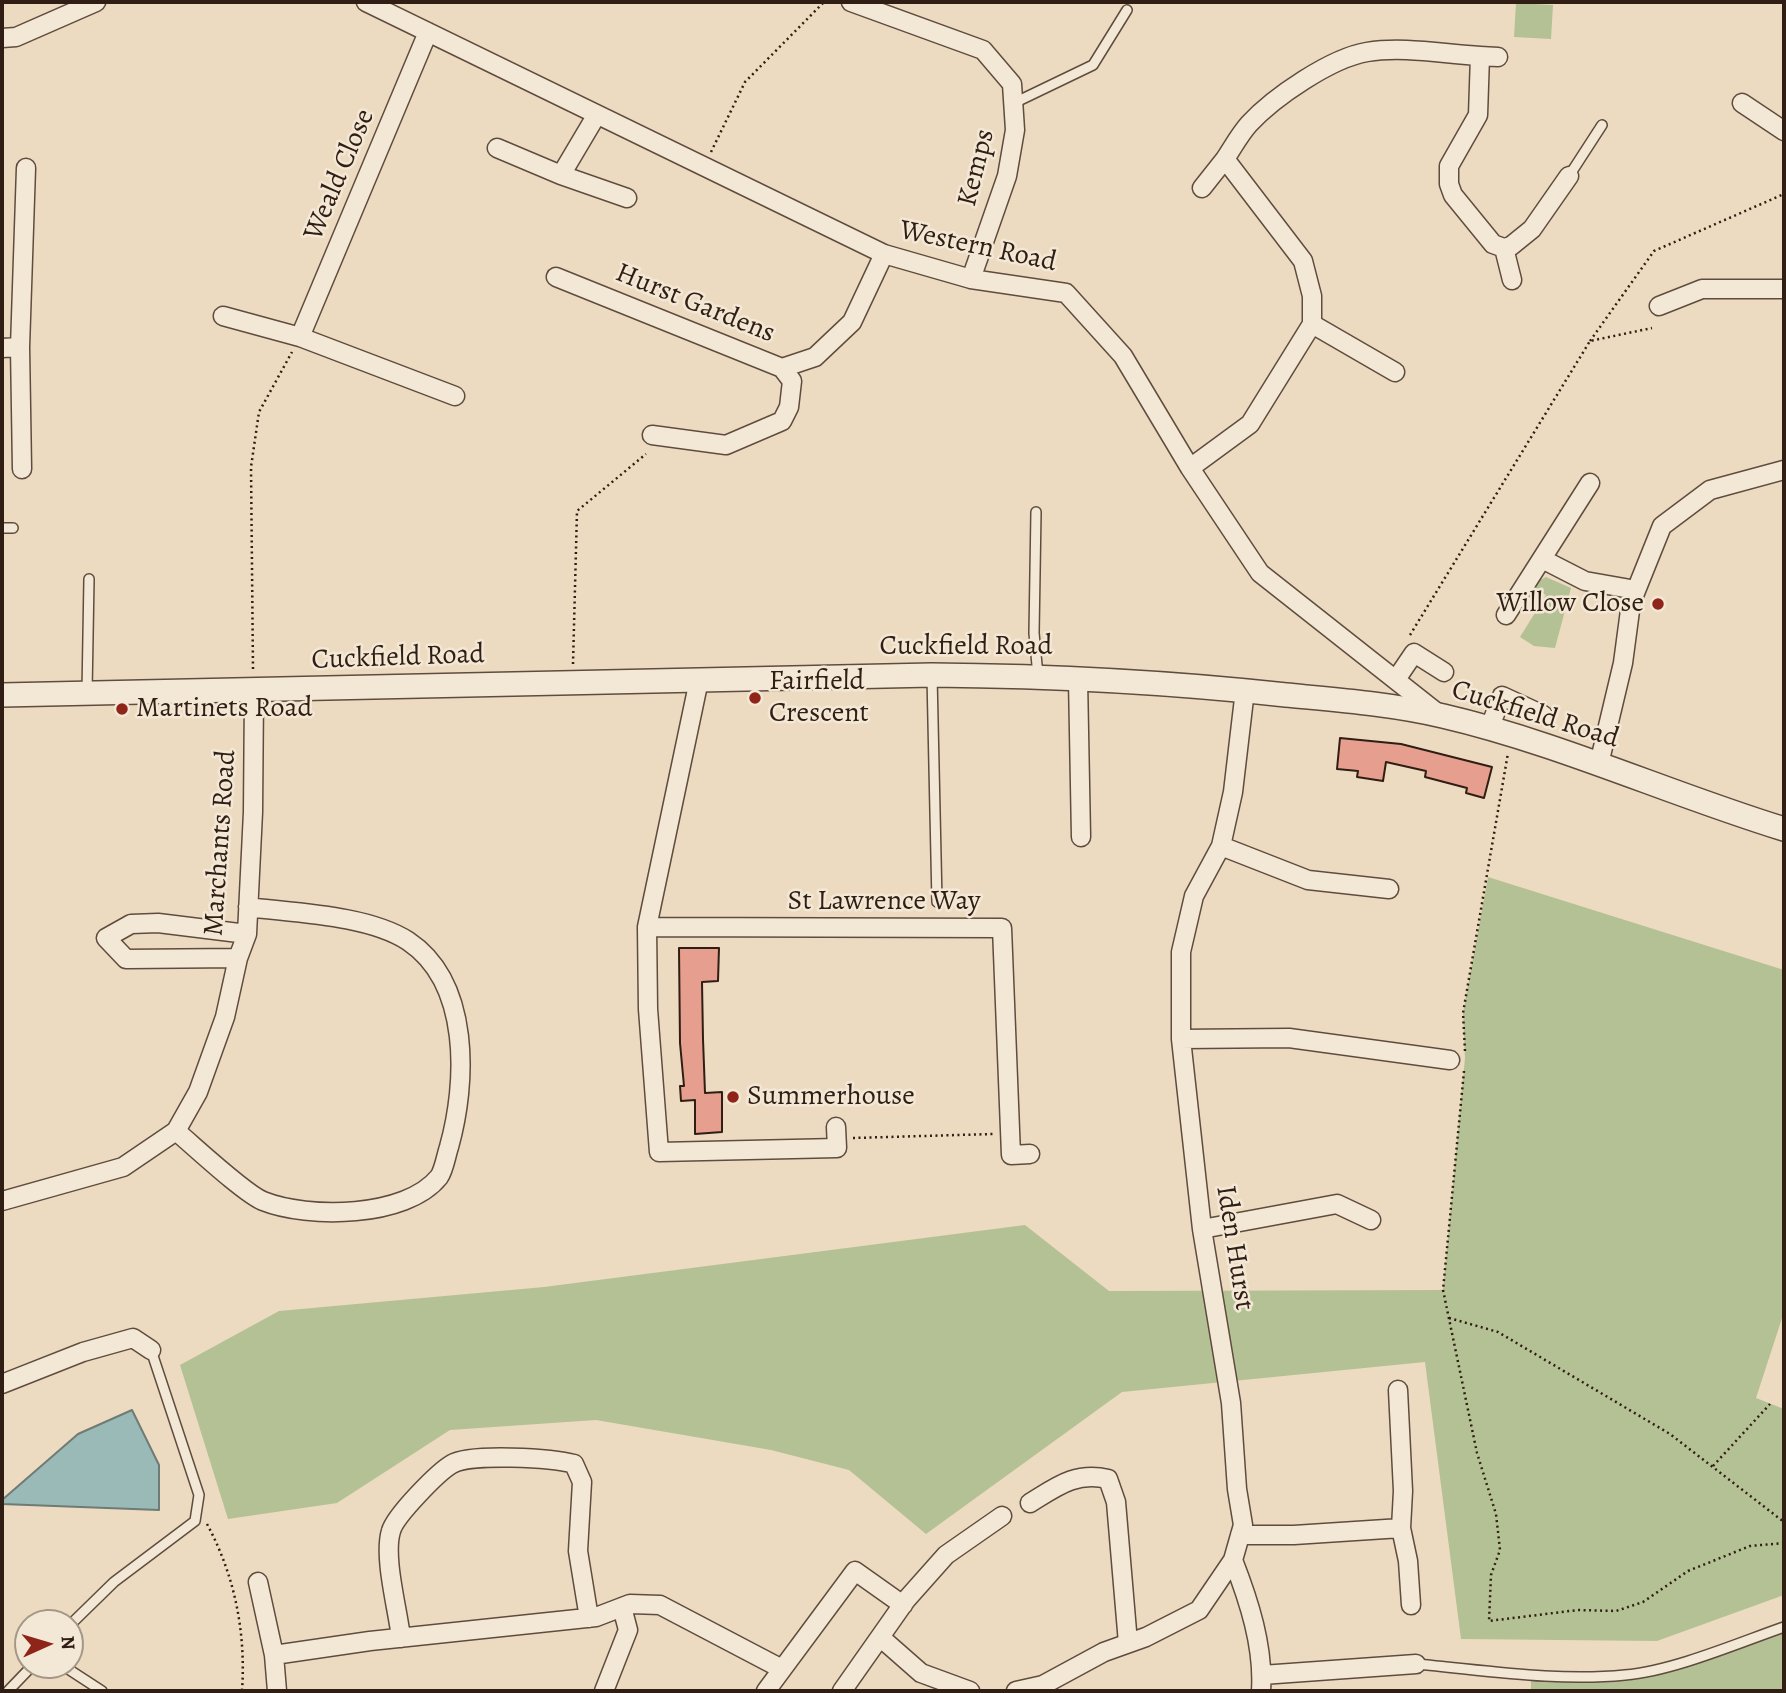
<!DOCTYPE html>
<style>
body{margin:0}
#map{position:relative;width:1786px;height:1693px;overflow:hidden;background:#ecdbc0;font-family:Alegreya,serif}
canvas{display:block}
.frame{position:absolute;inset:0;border:4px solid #301d13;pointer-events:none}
.north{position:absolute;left:14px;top:1609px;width:70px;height:70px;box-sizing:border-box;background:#f3e8d6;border:2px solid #a59788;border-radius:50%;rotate:86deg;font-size:19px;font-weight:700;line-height:28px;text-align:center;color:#301d13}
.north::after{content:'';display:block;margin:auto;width:24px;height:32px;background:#8f2418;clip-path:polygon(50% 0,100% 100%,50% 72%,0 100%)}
</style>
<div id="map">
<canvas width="1786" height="1693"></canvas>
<div class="frame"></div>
<div class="north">N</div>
</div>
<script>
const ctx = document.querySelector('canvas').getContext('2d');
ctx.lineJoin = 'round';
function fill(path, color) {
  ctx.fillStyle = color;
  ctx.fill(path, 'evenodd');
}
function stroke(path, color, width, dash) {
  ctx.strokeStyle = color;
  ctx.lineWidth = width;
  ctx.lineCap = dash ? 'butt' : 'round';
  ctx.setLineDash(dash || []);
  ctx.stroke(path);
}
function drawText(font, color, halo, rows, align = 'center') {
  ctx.font = font + ' Alegreya,serif';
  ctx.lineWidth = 5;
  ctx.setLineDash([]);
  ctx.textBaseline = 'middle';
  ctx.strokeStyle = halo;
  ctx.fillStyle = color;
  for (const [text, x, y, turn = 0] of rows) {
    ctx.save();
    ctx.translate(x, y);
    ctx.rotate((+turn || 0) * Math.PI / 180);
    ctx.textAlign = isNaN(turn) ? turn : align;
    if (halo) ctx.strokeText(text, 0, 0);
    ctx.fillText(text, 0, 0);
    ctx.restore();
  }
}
fill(new Path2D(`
 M1516 3 1553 5 1551 39 1514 37Z
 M1546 577 1571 588 1555 648 1534 646 1520 637 1546 595 1534 589 1538 581Z
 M1488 877 1784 970V1312L1756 1398 1784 1409V1595L1657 1641 1461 1639 1425 1362 1122 1392 926 1534 849 1470 771 1450 596 1420 450 1430 337 1503 228 1519 180 1365 279 1311 544 1287 1025 1225 1109 1291 1443 1290 1465 1058 1463 1013Z
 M1784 1627V1691H1531V1680L1640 1672Z`), '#b4c195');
const water = new Path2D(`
 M132 1410 159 1465V1510L2 1504V1500L78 1434Z`);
fill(water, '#99bab6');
stroke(water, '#6f7b75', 2);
const building = new Path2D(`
 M1340 738 1401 744 1492 767 1484 798 1466 793 1467 788 1425 777 1426 771 1386 762 1383 781 1357 777 1358 771 1337 769Z
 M679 948H719L718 981 702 982 703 1039 705 1093 722 1092V1132L695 1134V1100L681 1101 680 1086H684L680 1043Z`);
fill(building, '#e69e8e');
stroke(building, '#301d13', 2);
const service = new Path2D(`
 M1014 103 1093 65 1127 10
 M1569 176 1602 125
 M1036 512 1034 633 1038 676
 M2 528H13
 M932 676 937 902
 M87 692 89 579
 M70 1625 114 1582 195 1521 199 1495 151 1350
 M1416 1664C1484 1670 1557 1682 1625 1675 1673 1671 1738 1643 1784 1627
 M62 1665 102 1691
 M8 1691 33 1665`);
const minor = new Path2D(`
 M366 2 884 254 971 279 1066 293 1123 356 1190 468 1260 573 1440 715
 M851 2 983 50 1012 84 1015 130 1007 176 971 279
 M2 38 16 37 96 2
 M1480 56 1498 57
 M1742 103 1784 131
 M497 148 561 175 596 116
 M561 175 627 198
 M1202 188 1225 159
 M1504 248 1512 280
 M556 277 782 368 815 357 852 322 884 254
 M1659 306 1702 289H1784
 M223 316 300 337 455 396
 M1312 324 1395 372
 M300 337 428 32
 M2 348 20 347
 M652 435 726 445 782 421 789 407 792 381 782 368
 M1190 468 1250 424 1312 324V296L1303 261 1225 159C1233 147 1240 134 1249 124 1274 97 1331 58 1367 52 1403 46 1444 54 1480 56L1478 115 1449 166V184L1453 195 1493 244 1504 248 1511 246 1532 229 1569 176
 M22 469 20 347 26 168
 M1542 559 1585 581 1636 590
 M1506 615 1590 483
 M1397 678 1414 653 1444 672
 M1078 679 1081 837
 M699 680 647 927 648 1009 659 1152 837 1148 836 1127
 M1489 729 1502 696 1543 715
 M1599 764 1623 663 1631 603 1662 526 1710 490 1784 470
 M1221 846 1308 880 1389 889
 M647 927 1002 928 1011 1155 1030 1154
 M238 958 126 959 106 938 131 924 158 923 247 934
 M1181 1039 1289 1038 1450 1060
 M176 1131C195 1147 244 1193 263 1201 308 1219 406 1218 439 1177 444 1170 446 1156 449 1147 467 1083 471 983 408 941 368 915 295 913 248 907
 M2 1201 123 1167 176 1131 198 1092 225 1017 238 958 247 934 253 812 254 692
 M1202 1229 1337 1204 1371 1220
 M2 1384 83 1352 133 1338 151 1350
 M1398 1390 1403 1491 1401 1528 1408 1561 1411 1605
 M1030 1503C1056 1487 1076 1471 1108 1479L1116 1502 1128 1643
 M1240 1535H1294L1401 1528
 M1233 1560C1249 1601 1264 1647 1261 1691
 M258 1582 274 1655 277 1691
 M880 1637 921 1673 970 1691
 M401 1638C398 1610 383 1557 391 1531 395 1516 438 1472 452 1464 470 1453 553 1458 574 1464L582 1482 578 1551 589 1618
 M274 1655 370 1641 596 1617 630 1604 660 1605 782 1669
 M1262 1675 1416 1664
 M604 1691 628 1630 622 1607
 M766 1691 855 1571 903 1605
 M842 1691 906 1600 946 1555 1002 1516
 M1016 1691 1043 1685 1104 1652 1146 1637 1199 1610 1233 1560 1243 1525 1237 1489 1231 1403 1202 1229 1181 1039V952L1194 896 1221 846 1233 792 1245 690`);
const tertiary = new Path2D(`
 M2 695 932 675C1050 676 1168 682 1286 695 1338 700 1392 704 1443 716 1559 743 1670 794 1784 829`);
stroke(service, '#5f4c3e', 12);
stroke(minor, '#5f4c3e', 21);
stroke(tertiary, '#5f4c3e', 26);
stroke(new Path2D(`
 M711 152 745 82 824 2
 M1590 341 1654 251 1784 194
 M1410 635 1590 341 1652 328
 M573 664 577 511 646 454
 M253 669 251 467 259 412 292 352
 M1465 1051 1463 1013 1508 753
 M1464 1071 1443 1290 1477 1453 1496 1514 1500 1550 1491 1575 1489 1621 1578 1610 1616 1611 1643 1602 1688 1571 1750 1546 1784 1543
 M853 1138 993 1134
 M1449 1318 1498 1332 1670 1434 1784 1522
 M1713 1466 1770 1404
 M207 1524C235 1576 246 1633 242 1691`), '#301d13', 2.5, [2, 3.5]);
stroke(service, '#f3e8d6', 9);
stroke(minor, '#f3e8d6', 18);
stroke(tertiary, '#f3e8d6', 23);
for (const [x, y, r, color] of [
 [1658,604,7,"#8f2418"],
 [755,698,7,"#8f2418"],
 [122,709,7,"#8f2418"],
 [733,1097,7,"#8f2418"]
]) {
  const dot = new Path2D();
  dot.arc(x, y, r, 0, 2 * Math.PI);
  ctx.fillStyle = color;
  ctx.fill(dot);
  stroke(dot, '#f3e8d6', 2.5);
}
drawText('28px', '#301d13', '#f3e8d6', [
 ["Kemps",977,168,-76],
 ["Weald Close",340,175,-67],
 ["Western Road",978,247,12],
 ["Hurst Gardens",695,304,22],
 ["Cuckfield Road",966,647],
 ["Cuckfield Road",398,658,-2],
 ["Cuckfield Road",1535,715,17],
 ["Marchants Road",221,843,-86],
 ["St Lawrence Way",884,902],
 ["Iden Hurst",1234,1248,81]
]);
drawText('28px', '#301d13', '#f3e8d6', [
 ["Willow Close",1644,604,"right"],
 ["Fairfield",769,682],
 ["Crescent",769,714],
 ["Martinets Road",136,709],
 ["Summerhouse",747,1097]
], 'left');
</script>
